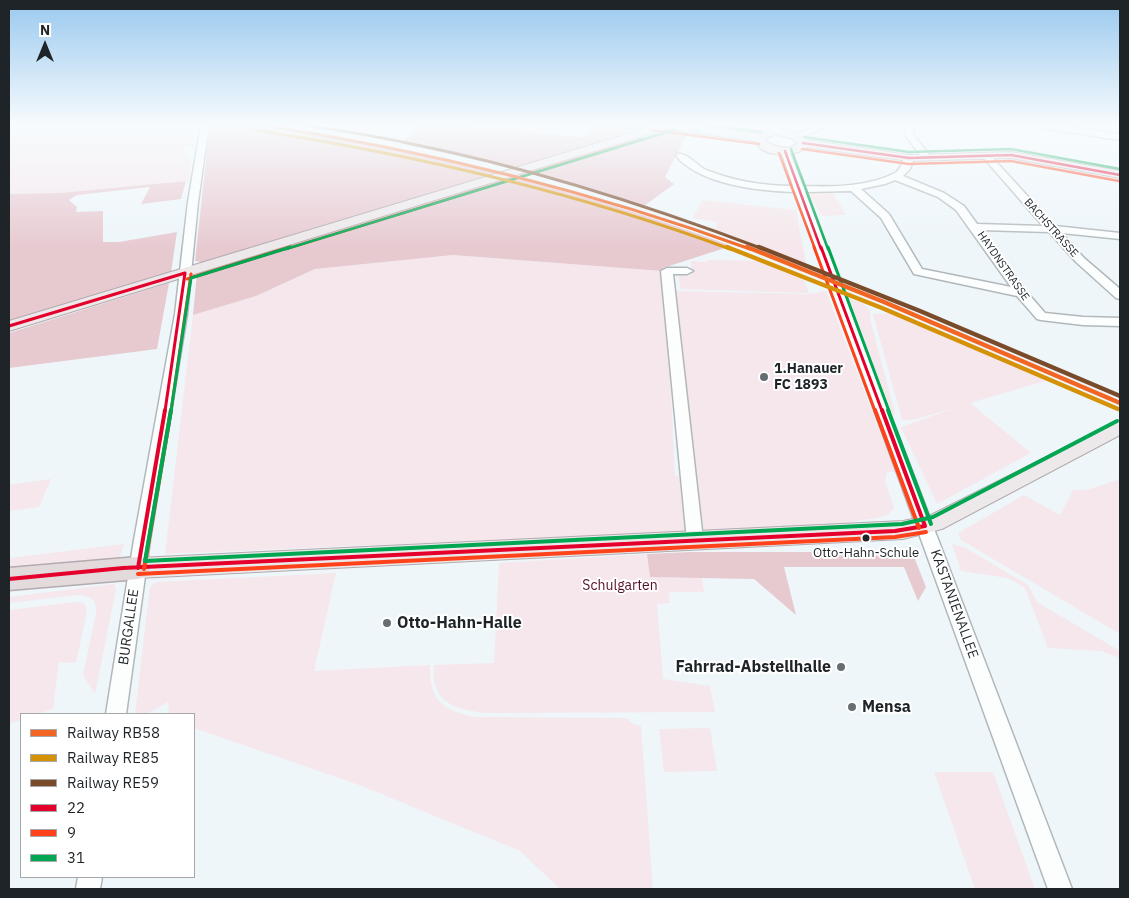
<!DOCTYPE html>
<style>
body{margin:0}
#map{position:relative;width:1129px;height:898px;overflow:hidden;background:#eef6fa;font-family:"IBM Plex Sans",sans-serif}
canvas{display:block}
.frame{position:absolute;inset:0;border:10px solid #1e2428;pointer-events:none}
.legend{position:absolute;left:20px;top:713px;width:175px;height:165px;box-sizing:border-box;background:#fff;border:1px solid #a5a7a9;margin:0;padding:6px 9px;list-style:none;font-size:15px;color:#1e2428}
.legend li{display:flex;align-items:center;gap:10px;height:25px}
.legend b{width:25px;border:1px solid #a5a7a9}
.north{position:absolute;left:20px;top:20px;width:50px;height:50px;-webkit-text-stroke:4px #fff;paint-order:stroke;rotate:0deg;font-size:14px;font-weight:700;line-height:20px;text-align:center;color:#1e2428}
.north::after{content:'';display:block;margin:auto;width:18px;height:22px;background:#1e2428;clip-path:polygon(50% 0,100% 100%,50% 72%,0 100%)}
</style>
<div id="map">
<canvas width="1129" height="898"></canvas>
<div class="frame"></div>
<ul class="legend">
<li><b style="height:6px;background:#f26522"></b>Railway RB58</li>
<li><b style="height:6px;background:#d69206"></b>Railway RE85</li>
<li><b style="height:6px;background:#7a4b2a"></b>Railway RE59</li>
<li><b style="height:6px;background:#e4002b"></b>22</li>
<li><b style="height:6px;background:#ff421a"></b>9</li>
<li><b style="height:6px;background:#00a651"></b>31</li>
</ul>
<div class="north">N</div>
</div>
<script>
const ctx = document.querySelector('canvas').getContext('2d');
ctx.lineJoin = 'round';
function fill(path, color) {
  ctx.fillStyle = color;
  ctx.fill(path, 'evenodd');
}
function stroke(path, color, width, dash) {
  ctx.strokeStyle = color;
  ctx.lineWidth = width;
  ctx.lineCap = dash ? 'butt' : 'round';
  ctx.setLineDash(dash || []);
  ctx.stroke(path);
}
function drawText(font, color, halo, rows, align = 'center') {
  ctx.font = font + ' "IBM Plex Sans",sans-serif';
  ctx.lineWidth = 4;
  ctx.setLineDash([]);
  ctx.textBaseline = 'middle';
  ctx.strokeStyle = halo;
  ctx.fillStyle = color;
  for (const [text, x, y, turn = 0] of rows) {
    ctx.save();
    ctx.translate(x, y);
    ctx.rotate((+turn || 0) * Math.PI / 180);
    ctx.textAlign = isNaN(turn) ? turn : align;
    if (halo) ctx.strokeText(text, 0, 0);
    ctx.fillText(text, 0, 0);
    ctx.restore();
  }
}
fill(new Path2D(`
 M9 124H198L194 146 184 147 183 153H186V157L192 158 189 181 60 193 9 194Z
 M832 191 846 215 822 216 808 192Z
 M703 200 796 210 807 268 715 231 717 222 692 218Z
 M453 255 662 271 667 318 675 476 686 477 672 291 809 294 826 291 895 472H887L885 482 894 507C888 523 859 516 847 525L165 554 193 315 256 296 315 269Z
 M707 260 770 261 801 274 809 293 680 289 679 275H691V261L707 262Z
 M849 299 863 303 870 311 871 323 895 413 893 416Z
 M894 313 1052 379 970 403 1031 453 937 504 901 427 955 408 912 420H902L873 314Z
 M51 479 39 507 9 511V485Z
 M1120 479V634L961 540 958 533 1024 495 1060 515 1073 490H1087Z
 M124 544 119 560 32 570H9V558Z
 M952 544 966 548 1028 585 1037 602 1120 651V658L1101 651 1048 648 1025 588 1008 578 961 571Z
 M647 554 650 577 702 578 704 592H669L670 603 657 604 663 679 710 686 715 712 488 713C457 710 430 704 434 665L494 663 499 563Z
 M336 573 314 671 430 665C430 700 440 709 474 717L626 718 633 724 641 726 653 889H560L520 851 362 786 194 728V714H169L168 702 146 714H135L150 587 156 582Z
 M114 584 116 589 95 694 83 675 96 613V606L94 601 89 597 77 595 9 603V597Z
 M75 602 83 603 86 606V616L76 663 59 662 53 709 37 714H21V720L9 724V610Z
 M710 728 717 771 664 772 659 729Z
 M934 772H993L1035 889H975Z`), '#f5e7eb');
fill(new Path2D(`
 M210 124C304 124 405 151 496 173L206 263 195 261Z
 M418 124H447L582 137 594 124 636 126 647 124H704L687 134 665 177 674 184 644 206 502 165 402 143Z
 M511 177C585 196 659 219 731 246L663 268 662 271 453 255 315 269 256 296 193 315 197 273Z
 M186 181 181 199 141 204 150 187 77 195 69 200 77 207 76 212 103 211V242H119L177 232 171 272 9 321V194L60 193Z
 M169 283 157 349 9 368V333Z
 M691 552H912L926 587 918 601 904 567H784L796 615 754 579 650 577 647 554Z`), '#e7c9d0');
const minor = new Path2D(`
 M201 124H209L198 202 187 314 150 540 126 714H106L134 540 175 314 188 202Z
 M770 124H778L779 134H773Z
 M821 124H833L799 138 792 136Z
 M904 124H912L914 136 931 157 929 159H923L906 136Z
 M1032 124H1052L1120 134V140L1036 127Z
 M785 148 789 151 803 186C833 187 868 187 895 173 903 168 901 158 909 155L914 158 910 169 903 176 944 193 964 206 977 224 1043 226 982 156 983 154H989L1055 226 1120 233V239L1062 233 1084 258 1120 289V299L1116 298 1076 262 1049 232 981 230 1025 290 1045 313 1083 317 1120 318V326L1083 325 1041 320 1037 319 1017 296 914 274 881 218 851 191 805 192 1072 889H1048L795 192C759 191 701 185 676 156L677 154C687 152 697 166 706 170 734 181 764 186 793 186L781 151ZM895 180 938 197 956 210 1011 287 922 269 889 214 861 189 885 184Z
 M667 268H687L693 271 687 274H673L703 540 701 545 695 547 689 545 687 540 661 271Z
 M78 877H102L100 889H76Z`);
const major = new Path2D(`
 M655 124H677L758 134 773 129H782L799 133 806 140 909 155 1011 152 1120 171V178L1011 158 909 161 807 147C795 158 762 158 755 141L666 129 9 331V321L654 126ZM777 135 791 138 797 144C787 151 776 147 766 141V139L769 136Z
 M1120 420V435L942 529 903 539 138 578 130 575 127 568 130 561 138 558 903 521 931 515Z`);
const highway = new Path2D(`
 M138 557 147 560 150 568 147 576 138 579 9 590V568Z`);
stroke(minor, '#b1b8bb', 3);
stroke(major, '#b2abaf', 2);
stroke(highway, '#b2abaf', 3);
fill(minor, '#fcfefe');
fill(major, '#ede8ea');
fill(highway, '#e3dadc');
stroke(new Path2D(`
 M803 143 909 158 1011 155 1120 175
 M785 151 821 249`), '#e4002b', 2.5);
stroke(new Path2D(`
 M821 247 882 411
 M9 326 185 273 165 411`), '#e4002b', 3);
stroke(new Path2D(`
 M882 410 925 526
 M138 568 165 410
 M9 579 123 568 895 531 925 526`), '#e4002b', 4);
stroke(new Path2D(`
 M651 130 759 144
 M802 149 909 164 1011 161 1119 181
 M779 153 815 249
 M286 249 640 140`), '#ff421a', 2.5);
stroke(new Path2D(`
 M814 247 875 411
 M187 279 290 247
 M171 411 191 274`), '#ff421a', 3);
stroke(new Path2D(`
 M875 410 919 528
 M144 569 171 410
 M138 574 895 537 926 532`), '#ff421a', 4);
stroke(new Path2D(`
 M700 124 761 132
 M804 137 909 152 1011 149 1120 169
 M791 149 828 249
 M286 249 674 130`), '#00a651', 2.5);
stroke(new Path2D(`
 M828 247 889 411
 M171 411 191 278 291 247`), '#00a651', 3);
stroke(new Path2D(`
 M171 410 145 561 902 524 933 517 1117 421
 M888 410 931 524`), '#00a651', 4);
stroke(new Path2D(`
 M255 124C426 150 588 190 750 249`), '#f26522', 3);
stroke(new Path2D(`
 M747 247 884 302 1120 403`), '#f26522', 4.5);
stroke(new Path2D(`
 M254 130C417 155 576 192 730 249`), '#d69206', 3);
stroke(new Path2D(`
 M727 247 882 308 1118 409`), '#d69206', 4.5);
stroke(new Path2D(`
 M299 124C335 130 371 135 407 143 528 167 647 205 763 249`), '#7a4b2a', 3);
stroke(new Path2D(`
 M759 247 920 311 1120 396`), '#7a4b2a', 4.5);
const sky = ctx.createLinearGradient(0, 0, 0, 250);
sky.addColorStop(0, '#9ac9ef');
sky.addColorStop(0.5, '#f7fbfd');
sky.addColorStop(1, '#f7fbfd00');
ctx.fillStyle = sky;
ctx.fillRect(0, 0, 1129, 250);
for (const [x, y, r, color] of [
 [764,377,5,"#676e72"],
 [866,538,4.5,"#1e2428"],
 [387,623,5,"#676e72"],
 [841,667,5,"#676e72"],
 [852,707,5,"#676e72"]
]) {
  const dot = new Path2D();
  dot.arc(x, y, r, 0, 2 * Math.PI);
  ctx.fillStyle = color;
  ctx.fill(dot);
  stroke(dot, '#fff', 2);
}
drawText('11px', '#1e2428', '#fff', [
 ["BACHSTRASSE",1051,228,48],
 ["HAYDNSTRASSE",1003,266,55]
]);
drawText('13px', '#1e2428', '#fff', [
 ["Otto-Hahn-Schule",866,553]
]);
drawText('bold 14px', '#1e2428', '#fff', [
 ["1.Hanauer",774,369],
 ["FC 1893",774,385]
], 'left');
drawText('14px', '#561024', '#fff', [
 ["Schulgarten",620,586]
]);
drawText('14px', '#1e2428', '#fff', [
 ["KASTANIENALLEE",954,604,70],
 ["BURGALLEE",129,627,-82]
]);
drawText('bold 16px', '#1e2428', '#fff', [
 ["Otto-Hahn-Halle",397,623],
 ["Fahrrad-Abstellhalle",831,667,"right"],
 ["Mensa",862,707]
], 'left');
</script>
